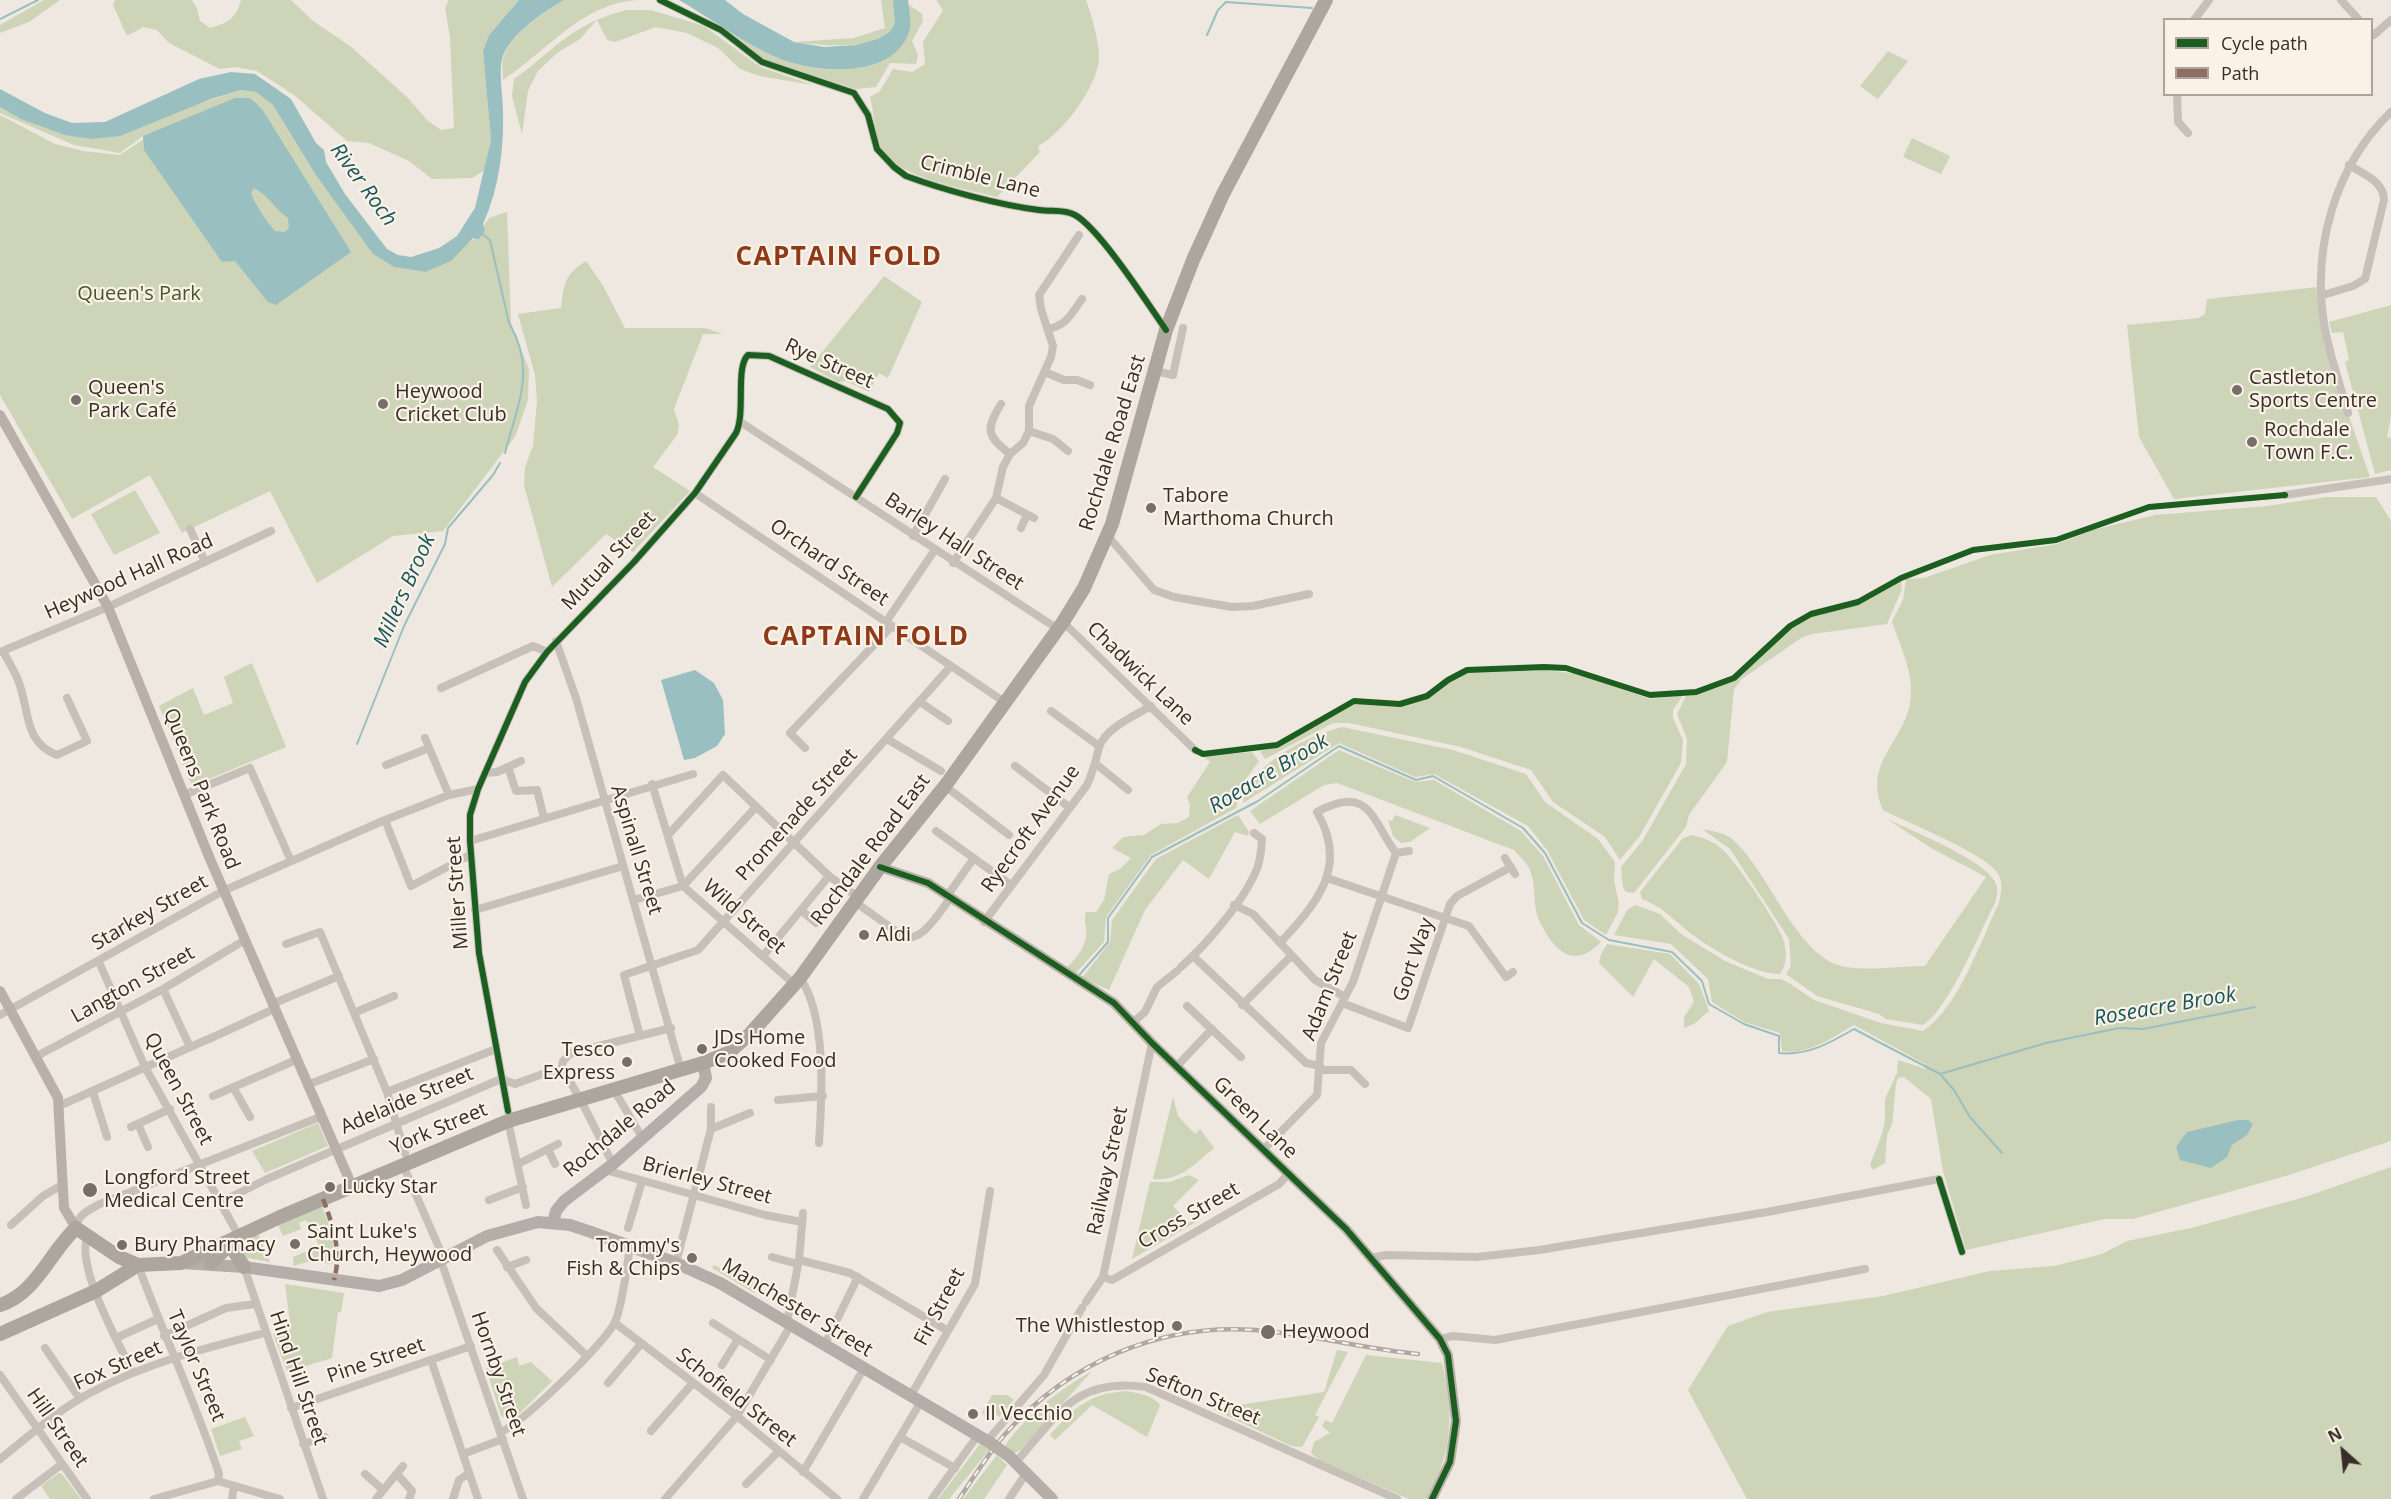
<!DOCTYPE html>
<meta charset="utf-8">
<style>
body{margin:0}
#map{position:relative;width:2391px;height:1499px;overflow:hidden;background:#eee8e0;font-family:"Open Sans",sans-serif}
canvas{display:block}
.legend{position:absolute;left:2163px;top:18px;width:210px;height:78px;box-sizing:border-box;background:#fbf2e7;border:2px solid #ada39a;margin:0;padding:8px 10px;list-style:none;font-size:18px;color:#382d27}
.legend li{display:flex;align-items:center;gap:12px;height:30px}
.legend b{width:30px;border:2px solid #ada39a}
.north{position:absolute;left:2313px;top:1421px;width:60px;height:60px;-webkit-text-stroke:4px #fbf2e7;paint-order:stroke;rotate:333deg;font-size:16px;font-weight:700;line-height:24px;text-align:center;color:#382d27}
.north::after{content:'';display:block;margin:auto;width:21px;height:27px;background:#382d27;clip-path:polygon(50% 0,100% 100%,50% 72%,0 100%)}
</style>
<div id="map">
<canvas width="2391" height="1499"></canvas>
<ul class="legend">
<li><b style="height:8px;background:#1b5e20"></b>Cycle path</li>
<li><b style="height:8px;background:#8d6e63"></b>Path</li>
</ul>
<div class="north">N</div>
</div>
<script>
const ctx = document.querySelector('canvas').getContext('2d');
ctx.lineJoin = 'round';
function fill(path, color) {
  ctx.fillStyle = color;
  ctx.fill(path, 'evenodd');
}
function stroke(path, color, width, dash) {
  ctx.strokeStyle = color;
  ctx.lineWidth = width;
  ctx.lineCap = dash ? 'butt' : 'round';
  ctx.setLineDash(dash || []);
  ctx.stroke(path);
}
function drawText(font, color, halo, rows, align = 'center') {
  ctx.font = font + ' "Open Sans",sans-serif';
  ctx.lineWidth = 4.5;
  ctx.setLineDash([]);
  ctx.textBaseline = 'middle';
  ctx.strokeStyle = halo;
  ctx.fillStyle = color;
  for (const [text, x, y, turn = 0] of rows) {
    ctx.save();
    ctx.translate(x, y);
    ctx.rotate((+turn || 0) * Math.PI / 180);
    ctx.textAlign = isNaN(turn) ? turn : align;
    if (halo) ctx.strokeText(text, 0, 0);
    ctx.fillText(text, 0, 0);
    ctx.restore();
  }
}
fill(new Path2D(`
 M44 0H60L29 22 0 33V25Z
 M115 0H192L197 8 200 21 210 28C229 23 236 18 241 0H291L313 21 350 46 407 97 427 120 441 130 454 128 450 37 445 8 449 0H519L489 35 483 51 491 139 485 170 472 178 432 179 409 161 369 143 347 141 294 95 257 71 236 67 220 69 169 43 157 30 143 27 127 36 113 5Z
 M564 0H638C582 3 547 51 503 80 503 73 501 62 504 56 513 32 543 12 564 0Z
 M881 0H893C894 7 897 17 895 24 888 53 815 45 794 42L854 38 885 28Z
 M936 0H1086C1092 16 1098 38 1099 55 1100 84 1063 133 1038 146L1040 152 997 197C964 188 892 178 879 143 874 129 874 112 870 97L880 91 893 69 912 72 925 64 923 42 943 10Z
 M908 4 922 14 923 21 912 41 918 55 916 64 890 63 876 87 856 89 765 60 725 27 777 58 840 70 910 29Z
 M626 10H651L704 26 760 67 813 85 759 76 740 69 718 48 687 33 656 27 615 42 607 40 597 20 580 39 557 53 538 71 528 91 522 134 512 96 514 79C537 64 555 43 578 30 593 20 609 15 626 10Z
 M1888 51 1908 61 1878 99 1860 86Z
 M241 90 256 92 273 105 373 254 394 267 425 272 475 238 489 218 507 212 511 323 529 369 528 400 515 437 443 531 393 536 317 583 270 491 182 533 150 475 72 519 0 395V115L55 144 83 151 120 155 156 131 143 136 120 153 74 145 0 113V107C29 123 58 134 90 139Z
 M1912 138 1950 156 1941 174 1903 157Z
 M586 261 602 284 625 328H705L723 334H703L674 409 679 425 677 435 653 467 690 491 633 552 606 534 552 587 524 485 525 467 533 446 537 401 535 375 518 314 561 308C564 284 564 275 586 261Z
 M884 276 922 302 888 378 879 373 869 392 846 381 838 382 810 367Z
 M2318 287 2324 344 2370 477 2174 499 2139 437 2127 325 2199 318 2205 314 2207 299Z
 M2391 305V416L2387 437 2391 438V470L2375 474 2345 362 2349 360 2343 332 2332 333 2329 322Z
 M135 490 160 533 114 555 91 514Z
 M2326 497H2376L2391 521V1141L2289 1175 2133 1219H2105L1966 1250 1943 1171 1931 1099 1904 1077 1898 1078 1896 1084 1892 1124 1887 1135 1885 1163 1873 1170 1870 1165 1882 1134 1885 1121V1099L1897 1073 1898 1060 1926 1069 1925 1064 1854 1025C1832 1038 1808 1055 1782 1051L1780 1033 1744 1022 1712 1002 1708 979 1671 944 1614 935 1627 910 1635 905 1660 914 1681 934 1725 961 1768 979H1780L1789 983 1814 1000 1881 1023 1923 1031C1959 1007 1980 942 1999 903 2001 893 2004 882 1997 872 1982 852 1908 823 1883 810 1861 759 1910 740 1911 693 1912 669 1899 643 1892 621L1903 600 1906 579 1924 578 1990 555 2057 544 2093 530 2155 515 2267 506Z
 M1901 580 1902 589 1887 624 1812 634 1801 638 1742 679 1734 689 1727 762 1689 815 1686 827 1634 893 1626 892 1623 887 1621 867 1643 840 1686 764 1687 739 1677 714 1687 694C1736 690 1754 653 1790 627 1811 612 1837 612 1860 602 1874 596 1888 587 1901 580Z
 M252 663 286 747 192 786 159 706 193 688 204 715 233 703 224 677Z
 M1537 669 1579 674 1650 699 1683 695 1673 710V718L1683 740 1681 763 1639 837 1620 860 1605 837 1553 802 1531 770 1461 747 1349 723H1333L1265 759 1260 751C1295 746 1317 717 1349 706 1367 700 1386 710 1404 705 1426 700 1436 684 1455 675 1474 666 1514 670 1537 669Z
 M1342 727 1453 750 1526 774 1545 802 1598 839 1615 862 1614 880 1619 904 1618 912 1606 935 1584 920 1547 850 1528 826 1434 774 1415 777 1339 743 1243 803C1248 765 1307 736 1342 727Z
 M1339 750 1415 782 1434 780 1521 831 1543 856 1579 925 1601 942C1573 971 1553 950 1539 920 1532 904 1537 883 1529 868 1526 862 1519 856 1514 850L1337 783 1324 785 1260 824 1250 811Z
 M1252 752 1259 761 1241 786 1236 808 1151 855 1106 917 1104 942 1076 973 1067 967C1079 956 1088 944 1086 927 1085 921 1084 918 1086 912H1096L1104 900 1109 874 1120 869 1131 858 1112 848 1123 837 1144 835 1161 824 1178 823 1189 817 1190 805 1187 797 1210 762 1203 756Z
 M1238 815 1249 832 1248 836 1235 832 1209 879 1183 860 1145 910 1109 990 1082 978 1110 942 1112 920 1156 859Z
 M1395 815 1430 828 1410 842 1401 843 1393 836 1388 820 1392 821Z
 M1887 819C1910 830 1994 863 1997 887 1998 891 1996 897 1996 901 1980 931 1949 1009 1923 1025L1886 1019 1879 1014 1817 996 1786 974 1791 966 1789 939 1730 849 1702 829C1712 831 1725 833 1732 839 1769 870 1797 960 1846 967 1871 971 1900 966 1925 966L1986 877 1931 848Z
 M1692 835C1705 838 1715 842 1725 852 1737 864 1781 927 1784 942 1787 953 1787 964 1780 974 1754 975 1705 946 1684 928 1670 916 1660 906 1642 899L1640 892 1683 838Z
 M1607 944 1670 954 1699 984 1709 1011 1694 1024 1684 1028V1017L1694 1002 1689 987 1654 959 1633 997 1599 963 1601 954Z
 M1173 1097 1178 1116 1195 1134 1200 1129 1214 1148C1193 1165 1181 1181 1153 1179Z
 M318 1123 328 1146 265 1173 252 1151Z
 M2391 1167V1499H1747L1688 1390 1728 1326 1767 1312 1883 1296 1990 1271 2054 1266 2102 1254 2127 1241 2191 1228 2305 1197Z
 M1189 1175 1199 1180 1173 1206 1189 1223 1194 1219 1196 1222 1132 1259 1150 1182H1170Z
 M322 1207 332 1231 334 1262 331 1264 311 1261 293 1266V1257L319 1246 306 1220 299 1223 301 1229 283 1236 278 1225Z
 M258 1233 270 1262H269L243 1257 239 1245Z
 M714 1265 726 1271 736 1266 762 1280 754 1293 712 1268Z
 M285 1284 344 1293 341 1312H338L332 1358 287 1372 273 1334 291 1329Z
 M1337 1350 1348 1352 1315 1415 1319 1417 1302 1447 1291 1446 1213 1409 1324 1392Z
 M1366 1355 1442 1363C1454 1411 1453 1456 1426 1499H1409L1319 1460 1311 1453 1314 1442 1330 1433 1322 1426 1325 1420 1332 1423Z
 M517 1357 519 1366 531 1362 552 1381 517 1416 505 1418 501 1416 486 1368Z
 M1092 1371 1022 1449 1015 1453 1004 1447C1026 1415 1059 1390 1092 1371Z
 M1126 1391C1138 1393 1153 1395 1160 1405L1147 1437 1092 1405 1055 1440 1050 1435C1074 1408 1088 1394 1126 1391Z
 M992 1395H1007L1014 1400 999 1417 992 1412 988 1417 982 1413Z
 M245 1417 254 1436 239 1441 242 1449 220 1456 211 1429Z
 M980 1444 990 1449 949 1499H938Z
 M997 1455 1007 1465 984 1499H963Z
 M59 1473 62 1474 81 1499H50L41 1486Z`), '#ced4b8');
fill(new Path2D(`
 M519 0H564C543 12 513 32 503 56 498 70 503 95 503 111 504 149 499 189 483 224L485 231 479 239 473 238 451 261 425 272 394 267 373 254 316 175 273 105 256 92 241 90 211 99 120 136 90 139 65 135 21 119 0 107V89L45 113 72 123 105 122 199 79 231 72 255 74 291 99 316 143 324 150 326 162 345 194 387 249 398 255 411 257 439 248 457 236 475 208 491 140 483 51 489 35Z
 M679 0H725L743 14 794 42 824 47 856 45 878 39 890 32 895 23 893 0H908C909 10 912 23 909 32 893 80 815 73 778 58 745 44 710 18 679 0Z
 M235 98H250L262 109 351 252 276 305 268 302 235 261 222 262 144 150 143 136ZM254 188C269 196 275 209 288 218L289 228 285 232 275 231C266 221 256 206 251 193Z
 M695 670 714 683 723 700 725 734 717 746 695 758 684 760 661 680Z
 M2238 1120H2248L2253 1124 2247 1135 2232 1145 2227 1157 2211 1168 2180 1160 2176 1147 2187 1132Z`), '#9abfc0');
stroke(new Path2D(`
 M0 19 38 0
 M1207 35 1218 10 1226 2 1312 8
 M482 234 490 240 509 323C537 370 517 405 505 453
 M357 744 404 626 445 544 448 528 493 475 500 463
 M1080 974 1108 942V918L1152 857 1258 801 1339 746 1416 780 1433 776 1523 828 1545 853 1582 923 1609 940 1672 952 1702 981 1709 1004 1744 1024 1779 1036V1053C1807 1056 1830 1043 1854 1029L1940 1074 2046 1043 2119 1028 2143 1029 2255 1007
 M1940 1074 1954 1090 1970 1117 2002 1153`), '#9abfc0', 2);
stroke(new Path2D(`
 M660 0 721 30 762 62 854 93 868 115 877 149 894 167 906 176C944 190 999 205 1039 210 1051 212 1064 209 1075 215 1100 229 1148 304 1166 330
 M2341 0 2359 20
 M2194 20 2209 0
 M2372 33 2374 35 2391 20
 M2177 94 2178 122 2188 133
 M2323 295 2353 286 2365 279 2384 200C2384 181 2363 174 2349 165
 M1049 329C1068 324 1071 314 1082 299
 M1156 371 1173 375 1183 328
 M1045 372 1064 380H1077L1090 385
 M1001 404C985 430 987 436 1010 454
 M2348 413C2340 384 2329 354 2324 324 2312 247 2335 166 2391 112
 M742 423 1058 629
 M1029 431 1053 439 1068 451
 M695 493 1003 701
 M2285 495 2391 479
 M996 498 1034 518
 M1021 528 1027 515
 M190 529 205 562
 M1107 535 1154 590 1174 597 1232 607 1253 606 1309 594
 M913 536 945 479
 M953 563 996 498 1003 467 1010 454 1023 443 1029 431V406L1051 357 1053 346 1041 309 1039 295 1079 235
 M886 622 934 551
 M1063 622 1195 750
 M556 641 576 698 681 1070
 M3 651C8 661 14 670 18 680 30 710 23 742 57 755L87 741 67 698
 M0 652 108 607 271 531
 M441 688 533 646 547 652
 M920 702 948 721
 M1051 711 1099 746
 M425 738 449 795
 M887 739 941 771
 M805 748 790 733 892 626
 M1096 764 1128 790
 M386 765 429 748
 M1015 766 1069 807
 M508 767 516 791 537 790 544 818
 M485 773 497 772 521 761
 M652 784 683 886 794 984
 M945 786 1009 835
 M184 795 250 768 291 861
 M385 820 411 886 470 855
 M936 831 1011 885
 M1254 833 1262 839
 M668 835 723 775 829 876 859 898
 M470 841 693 774
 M1396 853 1409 851
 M1505 858 1515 874
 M1327 878 1469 926 1506 977 1513 972
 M947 896 974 858
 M634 900 683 886 756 807
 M855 902 904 937C923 942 939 912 950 899
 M1234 905 1253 914 1315 980 1345 997
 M475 910 623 866
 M801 910 816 923
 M984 922 1087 785C1093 773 1095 762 1099 748 1104 729 1134 716 1151 706
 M286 944 320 932 387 1092 405 1153
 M763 956 829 876
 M1193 956 1306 1063 1320 1066
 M99 962 145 1067 235 1229
 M1181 967C1206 945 1243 902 1256 871 1261 861 1261 850 1262 839
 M800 978C827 1016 822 1098 819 1143
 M163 989 190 1047
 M1342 1003 1408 1028 1450 904 1457 896 1511 867
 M272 1004 339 976
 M1242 1005 1291 956
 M1187 1006 1241 1057
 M356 1012 394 996
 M0 1015 223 891 385 820 449 795 478 789
 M1132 1023 1145 1012 1157 987 1177 971
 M640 1036 624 975 698 950 951 666
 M209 1039 274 1009
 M37 1056 163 989 245 940
 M1177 1066 1212 1029
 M1320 1070H1351L1365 1084
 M561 1071 563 1061 571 1053 671 1028
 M561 1071C572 1077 604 1148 613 1164
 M307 1085 374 1059
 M233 1087 250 1117
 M614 1090 643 1139
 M93 1092 107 1137
 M387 1092 496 1049
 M213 1096 296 1060
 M778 1100 823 1096
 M59 1106 206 1040
 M508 1111 479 953 470 841V815L478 789 525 682 547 652 634 562 695 493 736 433C746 413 735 367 748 355L769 356 888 409 900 423 897 433 856 497
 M508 1121 526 1205
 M138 1124 148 1147
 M131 1127 170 1109
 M711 1129 750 1113
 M548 1149 555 1164
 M1263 1150 1317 1095 1321 1043 1353 982 1396 853C1372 821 1370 783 1317 812 1349 867 1317 903 1280 943
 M518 1164 558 1144
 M403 1165 444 1259
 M605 1170 765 1215 802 1222
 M489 1200 523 1187
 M221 1202 267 1179 501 1079 515 1084 551 1071H561
 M11 1225 43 1196 62 1185
 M76 1228C78 1214 89 1210 100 1204L320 1117
 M628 1228 642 1181
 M88 1235C74 1264 119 1344 133 1373
 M497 1250 536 1308 587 1356
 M772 1257 798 1264
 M1372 1258 1386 1255 1477 1257 1539 1250 1767 1212 1939 1179 1962 1252
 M799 1260 850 1273 948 1331
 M441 1261 523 1499
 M676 1263 711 1129V1107
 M138 1265C164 1336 196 1403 219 1474L218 1481
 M244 1267 323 1499
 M507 1267 526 1260
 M1103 1277 1112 1280 1279 1184 1289 1173
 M1086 1302 1103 1277 1152 1043
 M787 1322 799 1260 803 1213
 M615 1323 737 1416 837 1499
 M713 1323 771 1360
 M164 1336 226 1308 255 1304
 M116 1338 158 1319
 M1440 1339 1453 1336 1495 1340 1865 1269
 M824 1346 858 1277
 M45 1348 80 1399
 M431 1360 478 1499
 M722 1365 738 1339
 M0 1375 87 1499
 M608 1383 641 1344
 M910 1397 975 1284 990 1191
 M291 1408 471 1346
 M651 1431 692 1384
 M501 1432C525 1421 600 1347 614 1324 622 1310 627 1265 630 1247
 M900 1437 955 1468
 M987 1441 1044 1375 1082 1308
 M303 1444 325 1437
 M463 1454 503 1439
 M0 1459C29 1436 59 1409 92 1392 146 1363 206 1348 265 1333
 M1016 1462C1058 1415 1075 1377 1146 1387L1397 1499
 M803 1472 863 1370
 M365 1474 383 1490
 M397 1474 412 1491 409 1499
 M746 1484 778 1452
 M16 1499 62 1464
 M154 1499 218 1481 280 1499
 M232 1499 234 1486
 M376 1499 403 1466
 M453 1499 459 1480 469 1473
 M665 1499 737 1416 791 1325
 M863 1499 920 1403
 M932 1499 978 1435
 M1009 1499 1027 1472`), '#c7c0b9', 8);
stroke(new Path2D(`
 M0 415 108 607 210 859 352 1186
 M880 867 928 883 1114 1003 1152 1043 1346 1229 1440 1339 1448 1355 1456 1421 1450 1462 1432 1499
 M0 991 58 1098 64 1208 76 1228`), '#b8b0a9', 10);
stroke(new Path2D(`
 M553 1223 556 1211 564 1201 613 1164 701 1087 706 1078 703 1063
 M182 1263 244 1267 379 1286 402 1280 487 1236 538 1222 570 1225 591 1232 676 1263 720 1283 989 1442
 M1009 1456 1052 1499`), '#b5aea8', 12);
stroke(new Path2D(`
 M239 1237 234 1251 244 1267
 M211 1263 228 1246
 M0 1305C36 1294 50 1252 76 1228L119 1257 138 1265 181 1263 280 1217 508 1121 703 1063 728 1053 750 1034 800 978 880 867 945 786 1063 622 1084 588 1112 524 1166 330 1193 260 1223 194 1326 0
 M0 1334 96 1291 138 1265`), '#ada69f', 14);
const rail = new Path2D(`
 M959 1499C974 1477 989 1452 1007 1432 1070 1362 1161 1323 1255 1330 1310 1334 1363 1349 1418 1354`);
stroke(rail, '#aea9a4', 4.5);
stroke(rail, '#fbf2e7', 2, [7]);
stroke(new Path2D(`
 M989 1442 1009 1456`), '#b5aea8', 12);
stroke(new Path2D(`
 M323 1199C333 1225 342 1252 334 1280`), '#8d6e63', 4.5, [9, 4.5]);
stroke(new Path2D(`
 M660 0 721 30 762 62 854 93 868 115 877 149 894 167 906 176C944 190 999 205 1039 210 1051 212 1064 209 1075 215 1100 229 1148 304 1166 330
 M1195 750 1203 754 1277 745 1354 701 1400 704 1427 696 1448 680 1467 670 1544 667 1566 668 1650 695 1696 692 1734 678 1790 626 1811 614 1858 602 1901 578 1973 550 2056 540 2149 507 2285 495
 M880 867 928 883 1114 1003 1152 1043 1346 1229 1440 1339 1448 1355 1456 1421 1450 1462 1432 1499
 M508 1111 479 953 470 841V815L478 789 525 682 547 652 634 562 695 493 736 433C746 413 735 367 748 355L769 356 888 409 900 423 897 433 856 497
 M1939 1179 1962 1252`), '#1b5e20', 6);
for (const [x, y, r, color] of [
 [2237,390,6,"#786e68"],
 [76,400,6,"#786e68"],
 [383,404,6,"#786e68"],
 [2252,442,6,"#786e68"],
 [1151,508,6,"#786e68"],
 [864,935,6,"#786e68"],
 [702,1049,6,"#786e68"],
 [627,1062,6,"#786e68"],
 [330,1187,6,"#786e68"],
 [90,1190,8,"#786e68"],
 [295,1244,6,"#786e68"],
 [122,1245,6,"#786e68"],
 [692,1258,6,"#786e68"],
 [1177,1326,6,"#786e68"],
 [1268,1332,8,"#786e68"],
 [973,1414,6,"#786e68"]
]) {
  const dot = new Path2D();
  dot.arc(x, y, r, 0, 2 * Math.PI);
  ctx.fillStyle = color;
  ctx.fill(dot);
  stroke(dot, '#fbf2e7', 2);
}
drawText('20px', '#382d27', '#fbf2e7', [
 ["Crimble Lane",980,177,14],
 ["Rye Street",829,364,24],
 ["Rochdale Road East",1113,443,-73],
 ["Barley Hall Street",954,542,33],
 ["Mutual Street",609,561,-47],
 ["Orchard Street",829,563,34],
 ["Heywood Hall Road",129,577,-24],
 ["Chadwick Lane",1140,674,44],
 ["Queens Park Road",201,789,68],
 ["Promenade Street",797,815,-48],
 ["Ryecroft Avenue",1031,829,-54],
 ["Aspinall Street",636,850,73],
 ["Rochdale Road East",871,850,-53],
 ["Miller Street",458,893,-94],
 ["Starkey Street",150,913,-30],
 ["Wild Street",744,917,41],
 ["Gort Way",1414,960,-71],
 ["Langton Street",133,985,-29],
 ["Adam Street",1330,986,-68],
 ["Queen Street",178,1089,62],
 ["Adelaide Street",407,1101,-23],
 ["Green Lane",1255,1118,44],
 ["York Street",439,1129,-23],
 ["Rochdale Road",620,1129,-40],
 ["Railway Street",1108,1171,-78],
 ["Brierley Street",707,1181,15],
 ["Cross Street",1189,1216,-30],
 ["Fir Street",940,1307,-62],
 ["Manchester Street",797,1308,31],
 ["Pine Street",376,1361,-19],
 ["Fox Street",118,1366,-24],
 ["Taylor Street",196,1366,67],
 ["Hornby Street",498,1374,71],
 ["Hind Hill Street",298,1378,71],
 ["Sefton Street",1203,1397,22],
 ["Schofield Street",736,1398,38],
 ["Hill Street",57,1428,55]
]);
drawText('20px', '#455828', '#fbf2e7', [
 ["Queen's Park",139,294]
]);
drawText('20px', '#382d27', '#fbf2e7', [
 ["Castleton",2249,378],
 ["Sports Centre",2249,401],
 ["Queen's",88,388],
 ["Park Café",88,411],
 ["Heywood",395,392],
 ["Cricket Club",395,415],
 ["Rochdale",2264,430],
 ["Town F.C.",2264,453],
 ["Tabore",1163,496],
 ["Marthoma Church",1163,519],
 ["Aldi",876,935],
 ["JDs Home",714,1038],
 ["Cooked Food",714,1061],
 ["Tesco",615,1050,"right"],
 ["Express",615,1073,"right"],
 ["Longford Street",104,1178],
 ["Medical Centre",104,1201],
 ["Lucky Star",342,1187],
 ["Saint Luke's",307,1232],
 ["Church, Heywood",307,1255],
 ["Bury Pharmacy",134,1245],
 ["Tommy's",680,1246,"right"],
 ["Fish & Chips",680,1269,"right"],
 ["The Whistlestop",1165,1326,"right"],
 ["Heywood",1282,1332],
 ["Il Vecchio",985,1414]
], 'left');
drawText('italic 21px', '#18565d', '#fbf2e7', [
 ["River Roch",363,185,54],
 ["Millers Brook",405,591,-66],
 ["Roeacre Brook",1269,774,-31],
 ["Roseacre Brook",2165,1007,-10]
]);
ctx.letterSpacing = '1.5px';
drawText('bold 26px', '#8e3a18', '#fbf2e7', [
 ["CAPTAIN FOLD",839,258],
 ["CAPTAIN FOLD",866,638]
]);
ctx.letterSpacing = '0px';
</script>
